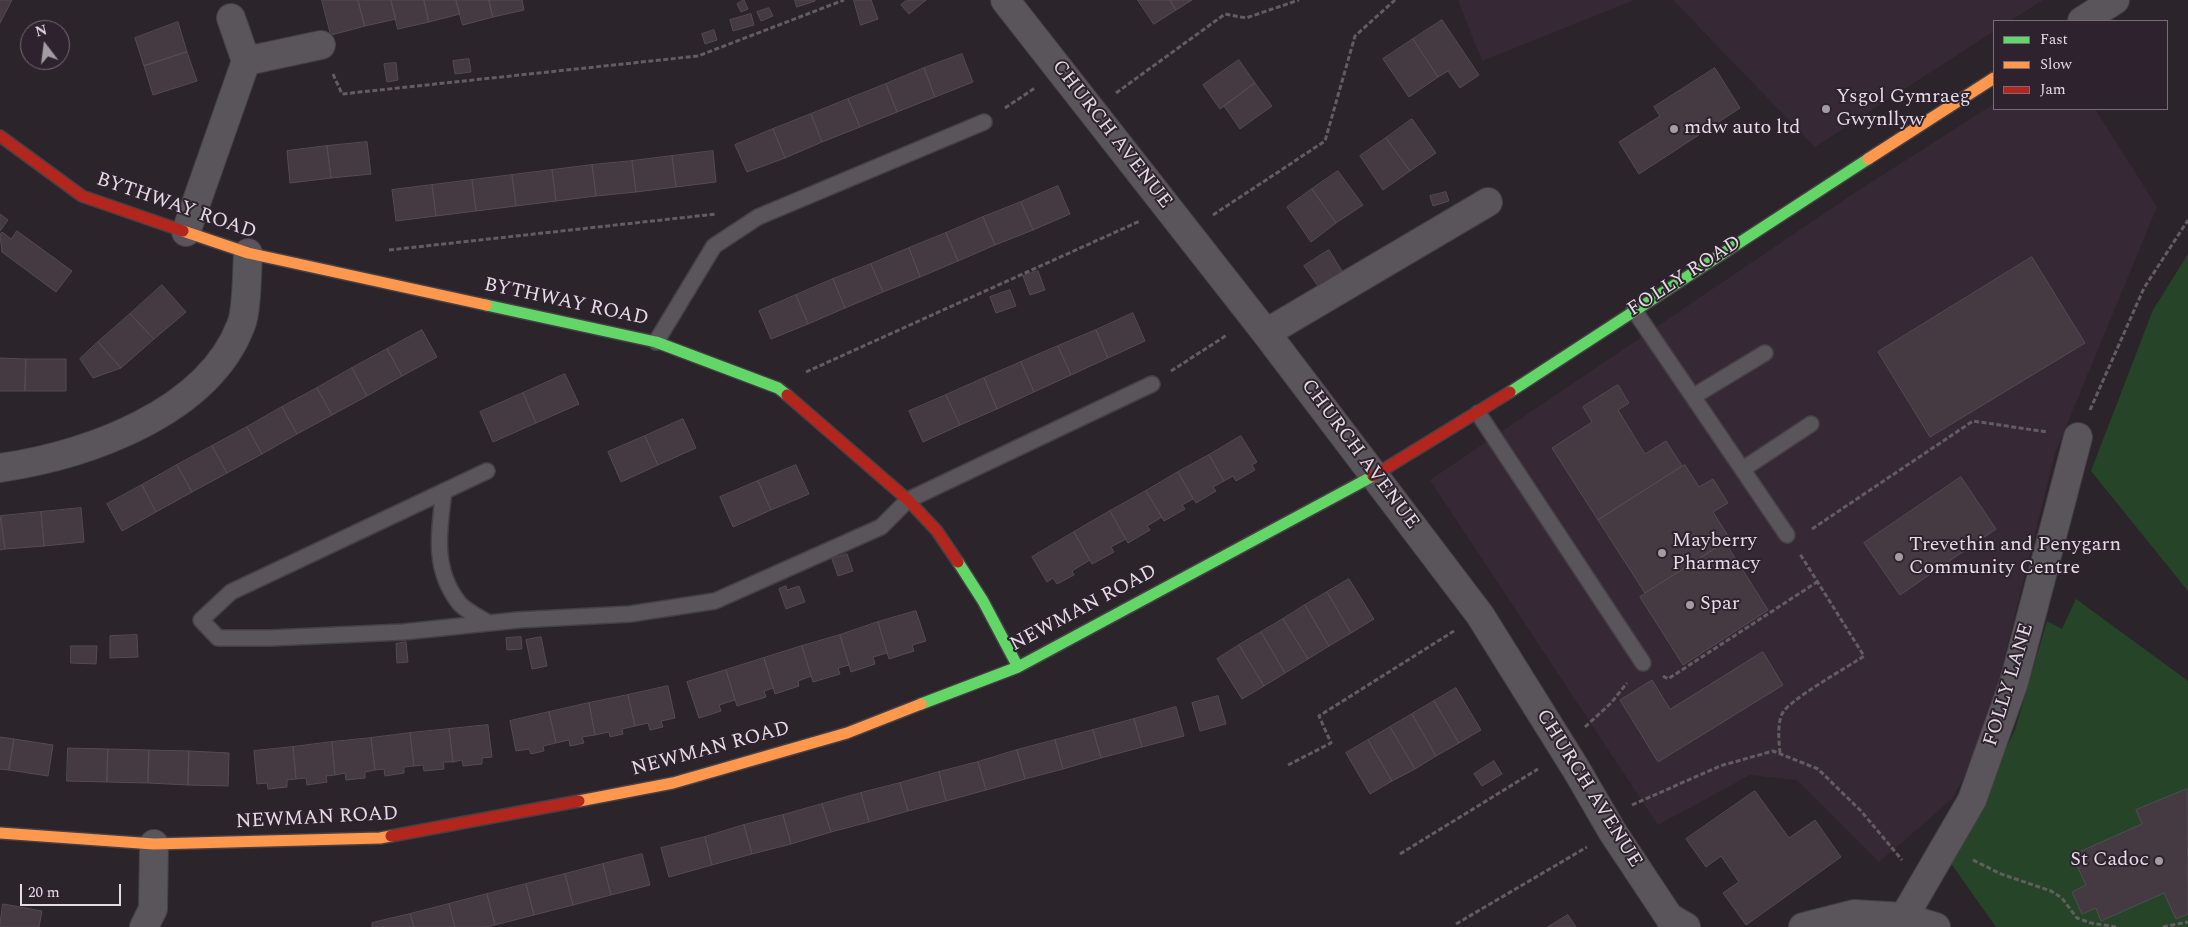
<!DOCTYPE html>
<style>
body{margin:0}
#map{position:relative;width:2188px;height:927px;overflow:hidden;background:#2b252b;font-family:Spectral,serif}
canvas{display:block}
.legend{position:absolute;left:1993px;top:20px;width:175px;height:90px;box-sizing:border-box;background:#2e222e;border:1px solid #776c77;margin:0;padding:6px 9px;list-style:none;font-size:15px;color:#e4dce4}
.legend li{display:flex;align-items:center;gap:10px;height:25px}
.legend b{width:25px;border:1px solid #776c77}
.north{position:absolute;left:20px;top:20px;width:50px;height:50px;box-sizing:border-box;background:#2e222e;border:1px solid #776c77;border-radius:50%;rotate:345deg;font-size:14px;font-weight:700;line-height:20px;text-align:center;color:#e4dce4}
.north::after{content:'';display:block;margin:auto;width:18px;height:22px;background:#a39ca3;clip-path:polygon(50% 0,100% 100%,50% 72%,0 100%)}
.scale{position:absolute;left:20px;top:884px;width:101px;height:22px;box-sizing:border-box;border:2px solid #e4dce4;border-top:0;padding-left:6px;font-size:15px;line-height:18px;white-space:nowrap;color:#e4dce4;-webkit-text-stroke:4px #2e222e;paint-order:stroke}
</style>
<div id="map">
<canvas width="2188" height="927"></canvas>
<ul class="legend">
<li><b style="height:6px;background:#63d668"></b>Fast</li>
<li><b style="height:6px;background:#ff974d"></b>Slow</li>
<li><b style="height:6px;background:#b3261e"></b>Jam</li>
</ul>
<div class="north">N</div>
<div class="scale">20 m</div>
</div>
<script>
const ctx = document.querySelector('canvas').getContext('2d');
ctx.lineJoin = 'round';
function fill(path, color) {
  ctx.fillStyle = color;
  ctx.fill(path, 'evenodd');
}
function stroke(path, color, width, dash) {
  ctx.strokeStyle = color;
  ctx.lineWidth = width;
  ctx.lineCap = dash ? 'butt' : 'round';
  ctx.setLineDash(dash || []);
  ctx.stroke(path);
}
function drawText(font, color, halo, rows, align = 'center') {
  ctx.font = font + ' Spectral,serif';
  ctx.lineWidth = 4;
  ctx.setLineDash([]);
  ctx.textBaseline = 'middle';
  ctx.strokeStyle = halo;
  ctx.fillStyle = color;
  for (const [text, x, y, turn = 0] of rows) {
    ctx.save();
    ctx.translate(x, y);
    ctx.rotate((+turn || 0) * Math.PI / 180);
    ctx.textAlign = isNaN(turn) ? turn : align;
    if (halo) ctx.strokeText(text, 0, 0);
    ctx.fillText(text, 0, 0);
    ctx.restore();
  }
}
fill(new Path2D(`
 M1458 0H1634L1482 61Z
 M1673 0H2043L2010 21H1994V31L1815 147Z
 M1994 104V109H2095L2157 207 2055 453 1984 740 1952 799 1879 862 1797 780 1750 775 1658 825 1430 480 1856 192Z`), '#372836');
fill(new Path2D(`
 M2188 254V591L2091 471 2153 310Z
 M2076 599 2188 681V927H1996L1950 862 2015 730 2047 621 2062 629Z`), '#264528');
const building = new Path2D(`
 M0 0H12L0 23Z
 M322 0H358L365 26 331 35Z
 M358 0H391L396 19 365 26Z
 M391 0H424L429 22 398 29Z
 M424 0H456L460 14 429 22Z
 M456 0H489L493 17 463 25Z
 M489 0H522L524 10 493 17Z
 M744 0 748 9 741 12 737 4Z
 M795 0H815V1L797 7Z
 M854 0H871L878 19 861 25Z
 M907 0H926L909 14 901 5Z
 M1138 0H1170L1176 10 1154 24Z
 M1170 0H1192L1176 10Z
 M769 8 773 16 761 21 757 12Z
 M751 14 754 25 733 31 730 20Z
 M1442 20 1479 75 1460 88 1448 71 1438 77 1413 39Z
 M178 22 187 52 144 66 135 38Z
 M714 30 717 40 705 44 702 34Z
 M1413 39 1438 77 1409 97 1383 59Z
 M187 52 197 81 153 95 144 66Z
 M962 54 973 82 935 97 924 68Z
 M469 59 471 72 455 74 453 61Z
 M1239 60 1255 83 1220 109 1203 85Z
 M396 63 398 80 387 82 384 64Z
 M924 68 935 97 897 112 886 84Z
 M1715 68 1740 108 1639 174 1619 142 1660 116 1654 107Z
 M1255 83 1272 106 1240 129 1224 106Z
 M886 84 897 112 860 127 848 99Z
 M848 99 860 127 822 142 811 114Z
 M811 114 822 142 785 158 773 129Z
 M1412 119 1436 153 1410 171 1386 138Z
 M773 129 785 158 747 172 735 145Z
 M1386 138 1410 171 1383 190 1360 156Z
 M367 142 371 174 331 178 327 146Z
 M327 146 331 178 290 183 287 151Z
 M713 151 716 182 676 187 672 156Z
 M672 156 676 187 636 192 632 161Z
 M632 161 636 192 596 196 592 165Z
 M592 165 596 196 556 201 552 170Z
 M552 170 556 201 516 206 512 175Z
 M1338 171 1363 205 1336 223 1312 189Z
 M512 175 516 206 476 211 472 180Z
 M472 180 476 211 436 216 432 185Z
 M432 185 436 216 396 221 392 190Z
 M1058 186 1070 214 1033 230 1021 202Z
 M1312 189 1336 223 1311 242 1287 207Z
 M1446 192 1449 201 1433 206 1430 196Z
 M1021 202 1033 230 995 245 983 217Z
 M0 214 8 220 0 231Z
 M983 217 995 245 958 261 946 233Z
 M17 231 72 271 56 292 2 252 0 235 2 232 11 239Z
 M946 233 958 261 920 277 909 248Z
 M909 248 920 277 883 292 871 264Z
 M1329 250 1342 271 1318 286 1304 266Z
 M2032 257 2085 343 1930 437 1878 352Z
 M871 264 883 292 845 308 833 279Z
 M1038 271 1045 290 1030 295 1023 276Z
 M833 279 845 308 808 324 796 295Z
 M162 285 186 312 154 339 130 314Z
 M1010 290 1016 306 996 313 990 297Z
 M796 295 808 324 771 339 759 311Z
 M1133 313 1145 341 1108 358 1096 330Z
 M130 314 154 339 121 368 98 342Z
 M422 330 437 357 402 376 387 349Z
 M1096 330 1108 358 1071 375 1058 346Z
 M98 342 121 368 93 378 80 359Z
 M1058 346 1071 375 1034 392 1021 362Z
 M387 349 402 376 367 396 352 368Z
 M0 358 26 359 25 391H0Z
 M26 359H66V391H25Z
 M1021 362 1034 392 997 409 984 378Z
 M352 368 367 396 332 415 317 388Z
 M565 374 579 404 536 423 523 393Z
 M984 378 997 409 960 425 946 395Z
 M1618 385 1629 403 1618 410 1645 454 1666 441 1682 466 1598 520 1552 448 1592 422 1583 407Z
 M317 388 332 415 297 434 282 407Z
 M523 393 536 423 493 442 480 412Z
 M946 395 960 425 923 442 909 411Z
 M282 407 297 434 262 454 247 427Z
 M683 419 696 448 658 465 645 436Z
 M247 427 262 454 227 473 212 446Z
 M645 436 658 465 621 482 608 452Z
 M1241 436 1257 462 1252 465 1255 470 1236 481 1233 476 1224 481 1209 455Z
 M212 446 227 473 192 492 177 465Z
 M1209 455 1224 481 1213 487 1216 491 1196 503 1178 472Z
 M177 465 192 492 156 512 142 485Z
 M796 465 809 494 771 510 758 481Z
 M1685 465 1699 487 1713 479 1728 503 1713 512 1730 539 1645 593 1598 520Z
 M1178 472 1193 499 1182 505 1185 509 1164 521 1146 491Z
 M1961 477 1996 529 1900 595 1864 543Z
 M758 481 771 510 733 527 720 497Z
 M142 485 156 512 122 531 107 504Z
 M1146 491 1162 517 1147 526 1150 530 1128 543 1110 511Z
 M81 508 84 542 44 546 41 512Z
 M1110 511 1126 539 1111 547 1114 552 1092 564 1074 532Z
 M41 512 44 546 5 549 1 516Z
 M0 516 5 549 0 550Z
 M1074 532 1090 560 1072 571 1074 575 1057 584 1053 578 1047 582 1032 557Z
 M1725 542 1768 610 1683 665 1640 597Z
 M847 554 853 571 838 576 832 559Z
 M1349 579 1374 619 1351 633 1327 592Z
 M786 586 787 590 799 586 805 602 786 609 779 589Z
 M1327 592 1351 633 1329 646 1305 605Z
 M1305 605 1329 646 1308 659 1283 619Z
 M916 611 926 641 912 645 914 651 889 659 878 622Z
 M1283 619 1308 659 1285 673 1261 632Z
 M878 622 887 653 873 657 875 664 851 672 840 635Z
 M1261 632 1285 673 1264 686 1239 645Z
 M137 635 138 657 110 658V636Z
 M840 635 849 665 838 668 840 674 813 682 802 646Z
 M521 637 522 649 507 650 506 638Z
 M541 637 547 666 532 669 526 640Z
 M406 642 408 662 397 663 396 644Z
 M1239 645 1264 686 1242 699 1217 659Z
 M71 646H97L96 664 71 663Z
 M802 646 811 676 798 681 799 686 775 694 764 658Z
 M1763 652 1783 685 1658 762 1620 700 1652 680 1670 709Z
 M764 658 773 688 764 691 766 697 737 706 726 670Z
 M726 670 735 700 719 705 721 711 699 718 687 682Z
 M668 686 675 718 661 721 663 727 650 730 648 723 635 726 628 695Z
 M1456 688 1481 730 1459 743 1434 701Z
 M628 695 635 726 622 729 623 734 610 737 609 732 595 735 589 703Z
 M1218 696 1226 724 1200 731 1192 703Z
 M1434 701 1459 743 1436 756 1412 714Z
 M589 703 595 735 582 737 584 743 570 746 569 740 556 743 549 712Z
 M1176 707 1184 736 1142 747 1134 719Z
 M549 712 556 743 543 746 544 751 531 754 529 749 516 751 510 721Z
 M1412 714 1436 756 1415 769 1390 727Z
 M1134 719 1142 747 1101 758 1093 730Z
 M488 725 492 757 482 758V764L463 766 462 760 453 762 449 729Z
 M1390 727 1415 769 1392 781 1368 740Z
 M449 729 453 762H443L444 769 424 771 423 765 414 766 410 733Z
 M1093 730 1101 758 1063 769 1055 740Z
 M410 733 414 766 404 767V773L385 776 384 769 375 770 371 738Z
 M0 737 14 739 9 770 0 769Z
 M371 738 375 770 365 772V778L346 780 345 773 335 775 332 742Z
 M14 739 53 745 48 776 9 770Z
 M1055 740 1063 769 1025 779 1017 750Z
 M1368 740 1392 781 1370 794 1346 753Z
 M332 742 335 775 326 776 327 782 307 785 306 778 296 779 293 747Z
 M293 747 296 779 287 780V787L268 789 267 783 257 784 254 751Z
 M68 748 108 749 107 782 67 781Z
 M108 749 149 750 148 783 107 782Z
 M149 750 189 751 188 785 148 783Z
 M1017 750 1025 779 986 790 978 762Z
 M189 751 229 753 228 786 188 785Z
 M1494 761 1502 774 1482 786 1474 774Z
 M978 762 986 790 946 801 939 772Z
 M939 772 946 801 908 811 900 783Z
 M900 783 908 811 869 822 861 793Z
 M2187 789 2188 914 2176 919 2164 893 2101 921 2096 908 2082 914 2072 892 2086 885 2072 855 2142 824 2136 810Z
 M1755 791 1789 838 1815 820 1841 857 1746 925 1723 893 1739 882 1721 856 1706 867 1686 839Z
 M861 793 869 822 831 832 822 804Z
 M822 804 831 832 791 844 783 815Z
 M783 815 791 844 752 854 744 825Z
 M744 825 752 854 712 865 705 837Z
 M705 837 712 865 669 877 661 848Z
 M642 854 650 885 611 895 603 864Z
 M603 864 611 895 573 905 565 874Z
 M565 874 573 905 534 915 526 884Z
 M526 884 534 915 495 925 487 894Z
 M487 894 495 925 486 927H455L449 904Z
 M3 904 42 911 39 927H0Z
 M449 904 455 927H414L410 914Z
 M410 914 414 927H372V923Z
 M1568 915 1576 927H1548Z`);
fill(building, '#453942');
stroke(building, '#534c51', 1);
const lane = new Path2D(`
 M1634 310 1787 535
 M656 342 714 246 758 217 984 122
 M1694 396 1765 353
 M1478 413 1643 663
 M1743 469 1811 424
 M487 471 231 592 201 620 218 638H271L403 632 518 620 630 614 715 601 881 527 908 500 1152 384
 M444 491C439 531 432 568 459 603 466 611 479 617 488 623`);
const street = new Path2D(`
 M1005 0 1266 333 1480 615 1576 769 1612 831 1669 917 1686 927
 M231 18 246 61
 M2082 21 2115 0
 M186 232 246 61 321 45
 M1266 333 1488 202
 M0 468C86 455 207 414 241 325 247 311 247 270 248 253
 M1904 917 1972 800 2014 682 2078 437
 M144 927 153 909 154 844
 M1803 927 1854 914 1904 917 1936 927`);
const fast = new Path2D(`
 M486 305 656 342 778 388 787 395
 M1510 392 1868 159
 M958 562 983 601 1018 667
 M921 704 1018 667 1373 476`);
const slow = new Path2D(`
 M1868 159 1994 78
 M183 231 248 253 486 305
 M579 801 673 783 847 733 921 704
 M0 833 154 844 380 838 391 836`);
const jam = new Path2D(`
 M0 136 82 196 183 231
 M787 395 908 500 937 531 958 562
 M1373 476 1510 392
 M391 836 579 801`);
stroke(lane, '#454045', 18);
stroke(street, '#454045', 30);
stroke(fast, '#454045', 14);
stroke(slow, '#454045', 14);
stroke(jam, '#454045', 14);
stroke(new Path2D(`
 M333 74 342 94 698 56 844 0
 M1116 93 1225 14 1246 18 1299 0
 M1005 108 1035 88
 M1213 215 1325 141 1355 36 1395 0
 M389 250 716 214
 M1171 371 1227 335
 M806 372 1140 221
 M2090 410 2144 288 2188 220
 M1812 529 1973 421 2047 432
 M1663 676 1668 679 1817 582
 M1585 727 1611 703 1627 683
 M1780 753C1779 742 1777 725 1782 714 1788 700 1848 667 1864 656L1800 554
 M1288 765 1331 743 1319 716 1454 631
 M1632 805 1720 766 1773 751 1818 769 1861 811 1902 860
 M1400 854 1538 769
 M1973 860 2001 874 2051 891 2062 898 2077 918 2091 923 2116 927
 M1456 924 1587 847
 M2163 927 2188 922`), '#625d61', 3, [5, 2.5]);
stroke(lane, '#5a555a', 15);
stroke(street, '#5a555a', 28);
stroke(fast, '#63d668', 11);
stroke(slow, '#ff974d', 11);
stroke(jam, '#b3261e', 11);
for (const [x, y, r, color] of [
 [1826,109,5,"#a39ca3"],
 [1674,129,5,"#a39ca3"],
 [1662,553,5,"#a39ca3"],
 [1899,557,5,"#a39ca3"],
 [1690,605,5,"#a39ca3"],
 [2159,861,5,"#a39ca3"]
]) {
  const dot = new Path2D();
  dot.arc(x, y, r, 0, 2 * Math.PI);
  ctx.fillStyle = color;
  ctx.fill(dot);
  stroke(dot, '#2e222e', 2);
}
drawText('20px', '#e4dce4', '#2e222e', [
 ["Ysgol Gymraeg",1836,98],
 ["Gwynllyw",1836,121],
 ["mdw auto ltd",1684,129],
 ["Mayberry",1672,542],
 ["Pharmacy",1672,565],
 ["Trevethin and Penygarn",1909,546],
 ["Community Centre",1909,569],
 ["Spar",1700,605],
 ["St Cadoc",2149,861,"right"]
], 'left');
drawText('20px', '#e4dce4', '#2e222e', [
 ["CHURCH AVENUE",1111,135,52],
 ["BYTHWAY ROAD",176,207,19],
 ["FOLLY ROAD",1685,277,-33],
 ["BYTHWAY ROAD",566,303,12],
 ["CHURCH AVENUE",1359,455,53],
 ["NEWMAN ROAD",1084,609,-28],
 ["FOLLY LANE",2010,685,-73],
 ["NEWMAN ROAD",711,750,-15],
 ["CHURCH AVENUE",1588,789,58],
 ["NEWMAN ROAD",317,819,-3]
]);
</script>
